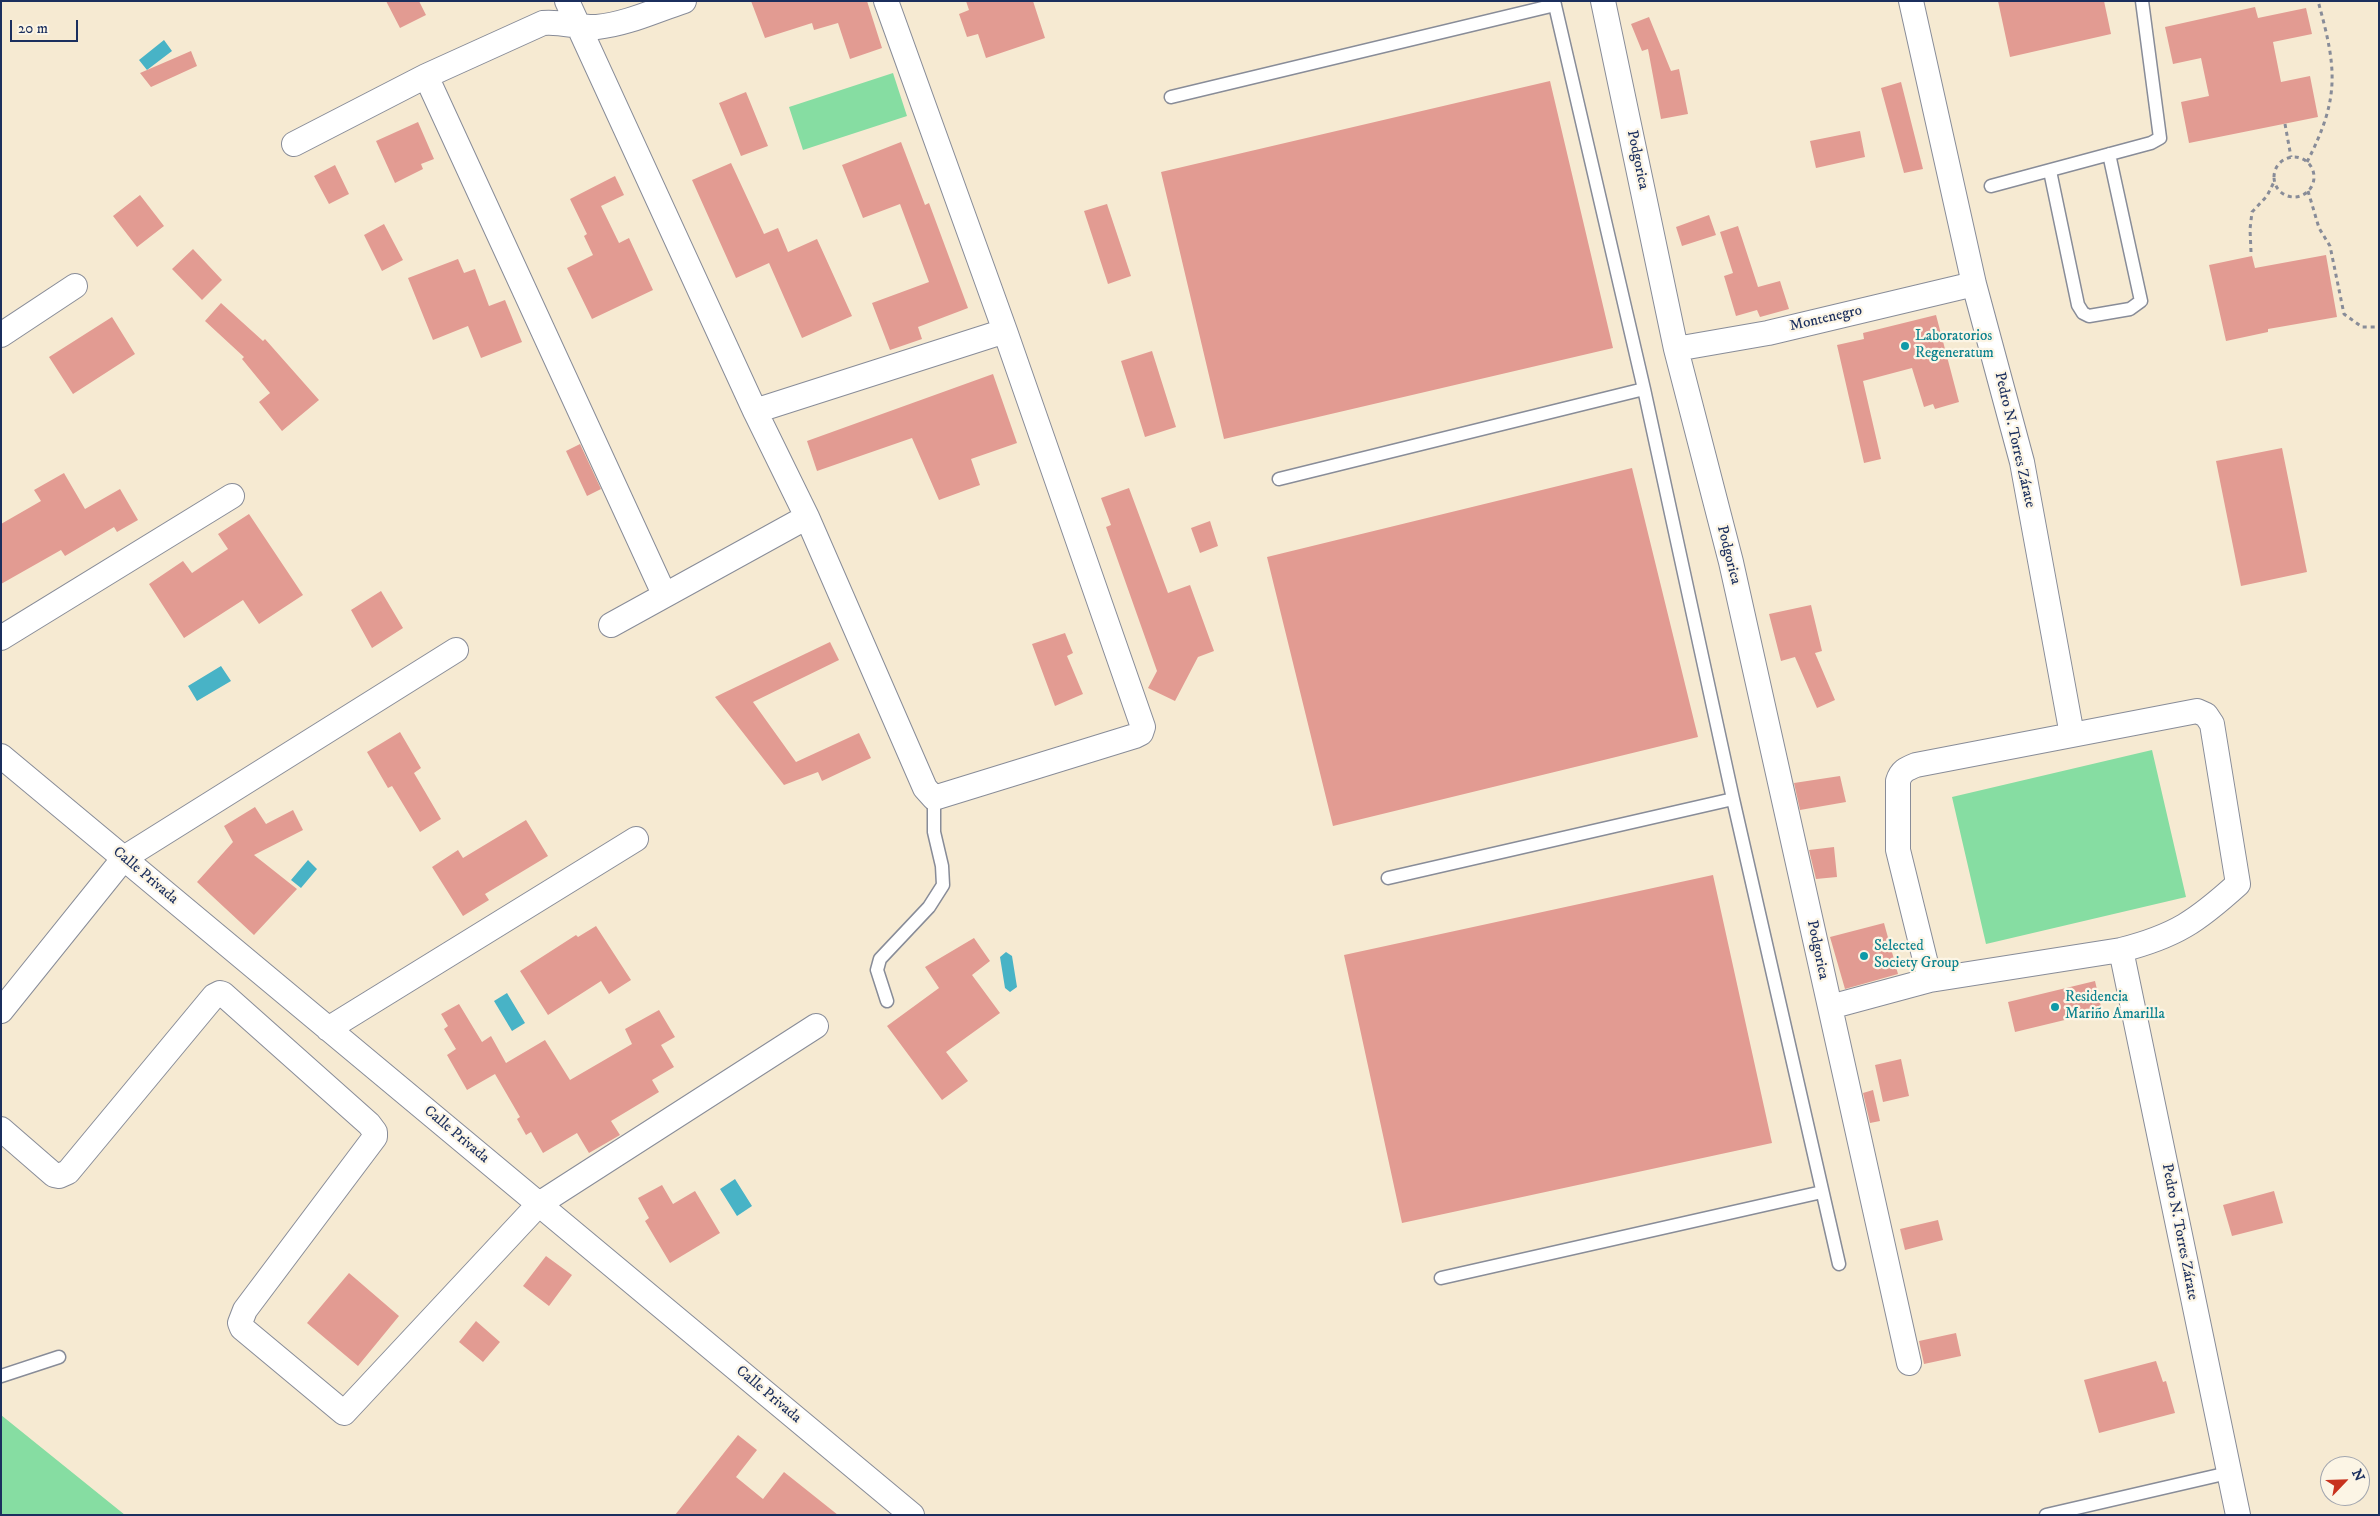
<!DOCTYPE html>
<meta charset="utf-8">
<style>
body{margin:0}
#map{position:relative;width:2380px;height:1516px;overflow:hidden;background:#f6ead2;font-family:"IM FELL DW Pica",serif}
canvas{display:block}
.frame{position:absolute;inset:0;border:2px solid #1b2f5e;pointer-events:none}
.north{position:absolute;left:2320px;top:1456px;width:50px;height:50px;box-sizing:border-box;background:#fcf5e5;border:1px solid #a2a6af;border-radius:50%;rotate:66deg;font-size:14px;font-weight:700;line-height:20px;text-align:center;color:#1b2f5e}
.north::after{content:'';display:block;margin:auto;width:18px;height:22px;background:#c8321e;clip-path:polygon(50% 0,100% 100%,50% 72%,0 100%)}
.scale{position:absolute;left:10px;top:20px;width:68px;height:22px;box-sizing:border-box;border:2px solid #1b2f5e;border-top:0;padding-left:6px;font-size:15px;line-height:18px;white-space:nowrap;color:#1b2f5e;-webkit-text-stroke:4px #fcf5e5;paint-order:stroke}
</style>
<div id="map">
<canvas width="2380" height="1516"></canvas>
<div class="frame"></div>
<div class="north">N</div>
<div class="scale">20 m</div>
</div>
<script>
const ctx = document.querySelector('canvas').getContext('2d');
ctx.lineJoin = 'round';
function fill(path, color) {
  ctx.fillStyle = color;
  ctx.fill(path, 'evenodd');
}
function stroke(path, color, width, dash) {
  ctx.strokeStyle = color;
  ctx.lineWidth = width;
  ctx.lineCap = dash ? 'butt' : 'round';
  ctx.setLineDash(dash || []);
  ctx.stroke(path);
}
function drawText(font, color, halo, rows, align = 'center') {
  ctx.font = font + ' "IM FELL DW Pica",serif';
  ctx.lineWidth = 4.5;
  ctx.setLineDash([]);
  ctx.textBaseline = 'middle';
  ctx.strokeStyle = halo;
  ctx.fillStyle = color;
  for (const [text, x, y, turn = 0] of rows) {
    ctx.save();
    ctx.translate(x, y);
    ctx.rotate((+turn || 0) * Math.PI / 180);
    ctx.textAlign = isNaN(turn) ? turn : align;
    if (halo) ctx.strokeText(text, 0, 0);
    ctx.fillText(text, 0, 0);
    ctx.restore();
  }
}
fill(new Path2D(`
 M893 73 907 116 803 150 789 107Z
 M2152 750 2186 897 1986 944 1952 797Z
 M1 1415 125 1515H1Z`), '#86dda2');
fill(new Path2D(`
 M164 40 172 51 147 70 139 60Z
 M221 666 231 681 197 701 188 686Z
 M308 860 317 869 301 888 291 880Z
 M1006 952 1012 956 1017 987 1010 992 1005 988 1000 957Z
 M507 993 525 1023 512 1031 494 1001Z
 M735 1179 752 1206 737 1216 720 1189Z`), '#48b3c6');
fill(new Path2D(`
 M386 1H419L426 15 400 28Z
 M751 1H867L882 48 850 59 838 23 814 30 812 23 765 38Z
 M966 1H1033L1045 38 986 58 978 34 967 37 959 14 969 10Z
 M1998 1H2104L2111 34 2010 57Z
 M2255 7 2258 18 2306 8 2312 34 2273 42 2281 82 2310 76 2318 117 2189 143 2181 102 2209 96 2201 58 2173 64 2165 27Z
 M1649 17 1671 71 1679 69 1688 114 1661 119 1648 49 1642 51 1631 24Z
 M191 51 197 66 151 87 140 73Z
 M1550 81 1613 348 1224 439 1161 172Z
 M1901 82 1923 169 1904 173 1881 88Z
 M746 92 768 146 741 156 719 103Z
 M418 122 434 159 421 164 423 169 395 183 376 141Z
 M1860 131 1865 157 1816 168 1810 141Z
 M901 142 925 205 929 203 968 308 918 327 922 339 890 350 872 303 929 282 900 204 863 218 842 165Z
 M731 163 764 234 778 228 788 252 817 239 852 316 802 338 769 263 736 278 692 180Z
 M335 165 349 194 329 204 314 176Z
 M615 176 624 195 601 206 619 243 629 238 653 290 592 319 567 268 593 255 584 236 587 234 570 199Z
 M140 195 164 226 137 247 113 216Z
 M1107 204 1131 276 1108 284 1084 211Z
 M1709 215 1716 235 1682 246 1676 227Z
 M384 224 403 260 382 271 364 235Z
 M1738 226 1758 287 1780 281 1789 309 1760 317 1757 310 1736 316 1724 276 1733 273 1720 232Z
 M193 249 222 280 202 300 172 269Z
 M2326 255 2337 317 2268 329V332L2226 341 2209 265 2252 256 2255 268Z
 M458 259 464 273 475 269 489 306 505 300 522 342 481 358 468 326 433 340 408 278Z
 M221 303 263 341 265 339 319 400 282 431 259 402 270 393 242 359 244 357 205 321Z
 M1936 315 1959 402 1935 409 1933 404 1924 407 1912 368 1863 381 1881 459 1864 463 1837 345 1864 339 1863 333Z
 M112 317 135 354 73 394 49 357Z
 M1152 351 1176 427 1145 437 1121 361Z
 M993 374 1017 443 971 459 980 485 939 500 912 438 817 471 807 441Z
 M580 444 601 489 587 496 566 451Z
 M2282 448 2307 572 2241 586 2216 461Z
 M1632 468 1698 737 1333 826 1267 557Z
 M64 473 85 509 120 489 138 520 117 532 114 527 65 556 61 550 1 584V524L41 501 34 490Z
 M1129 488 1168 593 1190 585 1214 651 1198 657 1175 701 1148 688 1157 671 1106 527 1111 525 1101 498Z
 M249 514 303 595 259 624 243 600 184 638 149 584 183 561 192 573 228 549 218 534Z
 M1210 521 1218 546 1200 553 1191 528Z
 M381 591 403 628 372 648 351 610Z
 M1811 605 1822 651 1815 653 1835 700 1817 708 1795 657 1781 661 1769 614Z
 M1065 633 1073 653 1067 656 1083 694 1055 706 1032 644Z
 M830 642 839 660 753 702 796 762 859 733 871 758 822 781 818 772 784 785 715 697Z
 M400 732 421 768 414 773 441 819 420 832 392 786 388 788 367 752Z
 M1840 776 1846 802 1800 810 1794 783Z
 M255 807 266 824 293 810 303 830 254 855 297 889 254 935 197 882 233 842 224 826Z
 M526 820 548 856 485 894 489 900 463 916 432 867 458 850 463 858Z
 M1834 847 1837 877 1816 879 1809 850Z
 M1713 875 1772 1143 1402 1223 1344 955Z
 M1884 923 1898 974 1845 989 1830 937Z
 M596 926 631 980 609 994 601 981 548 1015 520 971 576 935 578 937Z
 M974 938 990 961 972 975 1000 1013 946 1052 968 1081 942 1100 887 1026 939 988 925 967Z
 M2095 981 2102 1011 2015 1032 2008 1002Z
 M459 1004 482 1042 491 1036 506 1063 545 1040 570 1080 632 1044 625 1029 659 1010 675 1037 661 1045 674 1067 652 1080 659 1092 611 1121 620 1135 589 1153 577 1133 543 1153 531 1132 526 1135 517 1119 520 1117 495 1074 467 1090 447 1055 456 1049 444 1029 448 1026 441 1014Z
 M1901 1059 1909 1096 1883 1102 1875 1065Z
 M1873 1090 1880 1121 1870 1123 1863 1093Z
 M662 1185 673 1204 695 1191 720 1233 670 1263 645 1221 649 1218 638 1198Z
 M2274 1191 2283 1223 2232 1236 2223 1205Z
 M1938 1220 1943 1240 1905 1250 1900 1229Z
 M546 1256 572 1275 549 1306 523 1286Z
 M349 1273 399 1316 358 1366 307 1323Z
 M476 1321 500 1342 483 1362 459 1342Z
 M1956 1333 1961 1356 1924 1364 1919 1341Z
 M2156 1361 2163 1382 2166 1381 2175 1413 2099 1433 2084 1380Z
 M738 1435 757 1450 736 1477 763 1499 784 1472 838 1515H675Z`), '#e29b92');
const lane = new Path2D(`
 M1171 97 1555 5
 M2050 171 2078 305 2083 313 2089 316 2130 309 2141 301 2109 154
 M1991 186 2151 143 2160 138 2142 1
 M1279 479 1644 389
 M1733 799 1839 1264
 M1388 878 1733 799 1644 389 1554 1
 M887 1001 877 970 880 959 929 907 943 885 942 866 934 832V798
 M1441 1278 1822 1192
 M1 1376 59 1357
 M2046 1515 2228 1473`);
const street = new Path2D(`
 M567 1 755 411 807 517 925 788 934 798 1135 736 1141 733 1143 727 1005 331 886 1
 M1603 1 1676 349 1731 562 1830 1007 1930 980
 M1911 1 1974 284 2022 462 2072 735
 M426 76 664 594
 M294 144 426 76 543 23C561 21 579 28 597 27 627 24 656 10 684 1
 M1 335 75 286
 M1676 349 1768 333 1974 284
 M755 411 1005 331
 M611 625 807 517
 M1 638 232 496
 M2197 711 2206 715 2212 724 2238 884C2197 921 2176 936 2121 950L1930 980 1898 850V781C1901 771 1906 769 1916 765Z
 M1 756 912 1515
 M2121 950 2238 1515
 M1830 1007 1909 1363
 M1 1011 124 858 456 650
 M328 1029 636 839
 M1 1129 54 1175 59 1176 68 1172 214 996 220 993 223 994 369 1124 375 1132V1137L245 1310 240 1323 242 1328 344 1413 539 1204 816 1026`);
stroke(lane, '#888c98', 15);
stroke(street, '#888c98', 26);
stroke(new Path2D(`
 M2285 124 2291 157
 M2274 177a20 20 0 1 1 40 0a20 20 0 1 1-40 0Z
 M2307 162C2340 98 2337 69 2318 1
 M2308 191 2319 228 2330 246 2344 314 2362 327H2379
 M2251 252 2250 229 2252 212 2267 196 2274 182`), '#888c98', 3, [4, 4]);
stroke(lane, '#fff', 12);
stroke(street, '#fff', 24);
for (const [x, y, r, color] of [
 [1905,346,5,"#0f9aa8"],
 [1864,956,5,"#0f9aa8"],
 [2055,1007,5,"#0f9aa8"]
]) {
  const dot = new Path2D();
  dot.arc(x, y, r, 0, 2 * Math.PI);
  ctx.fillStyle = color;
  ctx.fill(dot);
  stroke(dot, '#fcf5e5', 2);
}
drawText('15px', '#1b2f5e', '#fcf5e5', [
 ["Podgorica",1637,160,78],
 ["Montenegro",1826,319,-13],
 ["Pedro N. Torres Zárate",2014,440,77],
 ["Podgorica",1728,555,76],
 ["Calle Privada",145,876,40],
 ["Podgorica",1817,950,78],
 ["Calle Privada",456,1135,40],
 ["Pedro N. Torres Zárate",2179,1232,79],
 ["Calle Privada",768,1395,40]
]);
drawText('15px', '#0d838f', '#fcf5e5', [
 ["Laboratorios",1915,337],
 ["Regeneratum",1915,354],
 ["Selected",1874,947],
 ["Society Group",1874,964],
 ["Residencia",2065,998],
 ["Mariño Amarilla",2065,1015]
], 'left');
</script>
